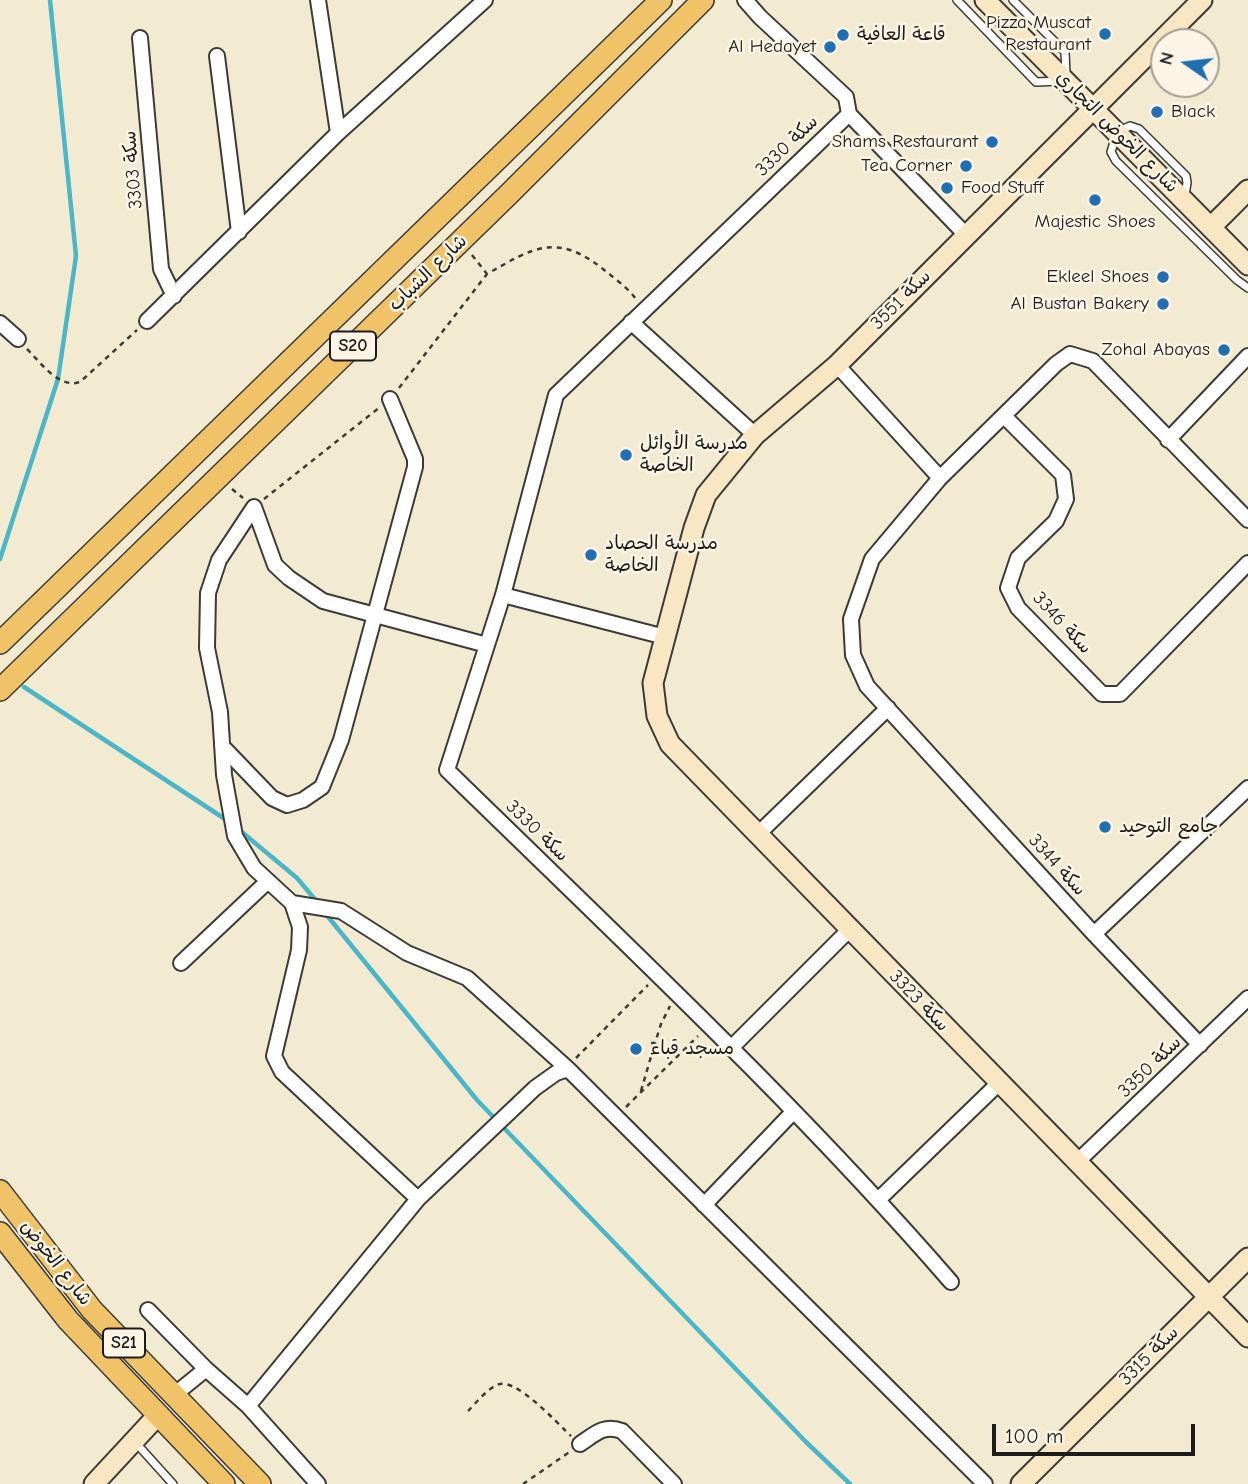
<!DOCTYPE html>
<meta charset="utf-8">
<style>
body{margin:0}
#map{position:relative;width:1248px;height:1484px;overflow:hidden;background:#f2ebd2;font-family:"Comic Neue",sans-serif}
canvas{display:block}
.north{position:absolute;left:1150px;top:28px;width:70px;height:70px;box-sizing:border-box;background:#fcf5e5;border:2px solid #a29e95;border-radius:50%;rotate:284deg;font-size:19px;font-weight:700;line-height:28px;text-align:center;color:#1c1c1c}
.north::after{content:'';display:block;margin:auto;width:24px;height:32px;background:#1f6fb2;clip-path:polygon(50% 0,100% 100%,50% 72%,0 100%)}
.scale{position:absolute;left:992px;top:1424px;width:203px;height:32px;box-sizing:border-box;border:4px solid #1c1c1c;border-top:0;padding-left:9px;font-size:21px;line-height:24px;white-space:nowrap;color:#1c1c1c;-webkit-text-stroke:5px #fcf5e5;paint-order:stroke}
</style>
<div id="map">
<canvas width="1248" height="1484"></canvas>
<div class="north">N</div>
<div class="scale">100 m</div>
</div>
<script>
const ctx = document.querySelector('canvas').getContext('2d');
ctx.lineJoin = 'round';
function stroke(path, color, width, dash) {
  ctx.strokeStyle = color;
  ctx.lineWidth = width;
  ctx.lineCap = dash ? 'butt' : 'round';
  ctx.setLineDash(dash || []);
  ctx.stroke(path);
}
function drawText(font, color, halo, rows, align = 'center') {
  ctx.font = font + ' "Comic Neue","Playpen Sans Arabic",sans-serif';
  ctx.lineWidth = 5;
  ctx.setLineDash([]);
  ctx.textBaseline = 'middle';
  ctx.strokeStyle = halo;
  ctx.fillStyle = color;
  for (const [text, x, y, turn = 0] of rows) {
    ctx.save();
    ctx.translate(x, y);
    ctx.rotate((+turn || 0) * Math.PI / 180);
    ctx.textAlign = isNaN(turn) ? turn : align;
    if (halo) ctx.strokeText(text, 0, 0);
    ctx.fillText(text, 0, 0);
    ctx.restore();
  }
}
stroke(new Path2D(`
 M0 559 58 379 76 256 50 0
 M24 687 228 821
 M237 828 297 878 318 903
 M325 913 477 1100 806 1442 850 1484`), '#4bb6c8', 4.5);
const lane = new Path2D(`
 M957 0 1036 82 1061 81
 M1013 0 1065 52 1066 75
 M1185 195 1187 183 1186 176 1139 129 1130 126 1117 132 1111 152 1116 161 1237 280 1248 288
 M136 1443 173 1484`);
const street = new Path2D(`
 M318 0 338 133
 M745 0 760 17 846 97 849 114
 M140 38 161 269 174 296
 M217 56 239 232
 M849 114 556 395 503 595 447 770C618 937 794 1101 951 1282
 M849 114 966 235
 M147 321 338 133 485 0
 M631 322 755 435
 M0 323 18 339
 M837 365 940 478
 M1004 416 1063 475 1066 499 1056 521 1018 558 1008 588 1018 608 1102 694H1120L1248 563
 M1168 440 1248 356
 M503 595 665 637
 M222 746 272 798 287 805 303 800 322 787 341 740 415 467V459L390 399
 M757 835 888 708
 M292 903 341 911 407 953 467 978 568 1069 985 1484
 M1094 934 1248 788
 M181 963 268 881
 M1200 1045 1094 934 867 686 853 655 851 619 872 559 940 478 1056 364 1070 354 1093 361 1248 520
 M732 1047 849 930
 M1077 1162 1248 998
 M418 1199 282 1072 274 1056 299 950 300 927 292 903 254 868 235 836 224 775 220 712 207 648 208 593 219 560 254 507 275 565 289 578 323 601 487 645
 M879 1199 999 1083
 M704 1205 793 1112
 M148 1310 206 1369 248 1406 318 1484
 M174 1395 206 1369
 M248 1406 418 1199 535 1088 556 1073 568 1069
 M580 1444C595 1434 604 1424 622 1431L674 1484`);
const secondary = new Path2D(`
 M985 0 1248 265
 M1202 0 837 365 755 435 706 495 694 528 653 683 657 716 670 744 1248 1337
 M1211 227 1248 190
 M94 1484 158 1415
 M1021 1484 1248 1258`);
const primary = new Path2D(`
 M0 643 661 0
 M0 690 510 193 703 0
 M0 1191 92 1310 260 1484
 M0 1233 68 1320 224 1484`);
stroke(lane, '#3c3b37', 10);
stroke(street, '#3c3b37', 18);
stroke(secondary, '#3c3b37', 23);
stroke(primary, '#3c3b37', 24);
stroke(new Path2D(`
 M472 255 487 274C533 248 556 232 603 269 614 278 627 287 636 299
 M27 349C41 363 59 389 80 382L137 330
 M399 388 487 274
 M232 489 243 498
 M264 499 380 407
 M651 1043H655L661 1024 670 1006
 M576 1058 648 985
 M641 1091 655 1043
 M626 1107 698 1036
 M468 1411C476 1403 486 1390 497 1385 514 1375 558 1424 571 1436
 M523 1484 571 1451`), '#3c3b37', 2.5, [5, 5]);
stroke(lane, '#fff', 7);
stroke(street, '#fff', 14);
stroke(secondary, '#f9e7c3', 19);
stroke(primary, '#f1c369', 21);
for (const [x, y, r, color] of [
 [1105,34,7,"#1f6fb2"],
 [843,35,7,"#1f6fb2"],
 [830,47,7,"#1f6fb2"],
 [1157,112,7,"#1f6fb2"],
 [992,142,7,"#1f6fb2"],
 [966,166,7,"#1f6fb2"],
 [947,188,7,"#1f6fb2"],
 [1095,200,7,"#1f6fb2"],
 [1163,277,7,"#1f6fb2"],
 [1163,304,7,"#1f6fb2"],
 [1224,350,7,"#1f6fb2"],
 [626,455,7,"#1f6fb2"],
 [591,555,7,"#1f6fb2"],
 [1105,827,7,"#1f6fb2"],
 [636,1049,7,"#1f6fb2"]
]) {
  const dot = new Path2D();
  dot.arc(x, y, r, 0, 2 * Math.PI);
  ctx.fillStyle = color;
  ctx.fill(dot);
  stroke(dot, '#fcf5e5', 2.5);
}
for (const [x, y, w] of [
 [353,346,46],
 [124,1343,42]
]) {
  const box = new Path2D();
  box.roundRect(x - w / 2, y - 14.5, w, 29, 5);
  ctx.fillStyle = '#fcf5e5';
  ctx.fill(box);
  stroke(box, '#1c1c1c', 2);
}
drawText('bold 18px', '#1c1c1c', null, [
 ["S20",353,346],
 ["S21",124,1343]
]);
drawText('19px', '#1c1c1c', '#fcf5e5', [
 ["Pizza Muscat",1091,23],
 ["Restaurant",1091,45],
 ["قاعة العافية",857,35,"left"],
 ["Al Hedayet",816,47],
 ["Black",1171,112,"left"],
 ["Shams Restaurant",978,142],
 ["Tea Corner",952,166],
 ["Food Stuff",961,188,"left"],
 ["Majestic Shoes",1095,222,"center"],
 ["Ekleel Shoes",1149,277],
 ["Al Bustan Bakery",1149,304],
 ["Zohal Abayas",1210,350],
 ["مدرسة الأوائل",640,444,"left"],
 ["الخاصة",640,466,"left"],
 ["مدرسة الحصاد",605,544,"left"],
 ["الخاصة",605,566,"left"],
 ["جامع التوحيد",1119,827,"left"],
 ["مسجد قباء",650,1049,"left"]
], 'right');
drawText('19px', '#1c1c1c', '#fcf5e5', [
 ["شارع الخوض التجاري",1117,132,45],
 ["سكة 3330",787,146,-44],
 ["سكة 3303",133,170,-95],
 ["شارع الشباب",428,273,-44],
 ["سكة 3551",901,300,-45],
 ["سكة 3346",1062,623,47],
 ["سكة 3330",537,831,44],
 ["سكة 3344",1057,865,48],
 ["سكة 3323",919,1001,46],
 ["سكة 3350",1150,1067,-44],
 ["شارع الخوض",56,1263,52],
 ["سكة 3315",1149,1356,-45]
]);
</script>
